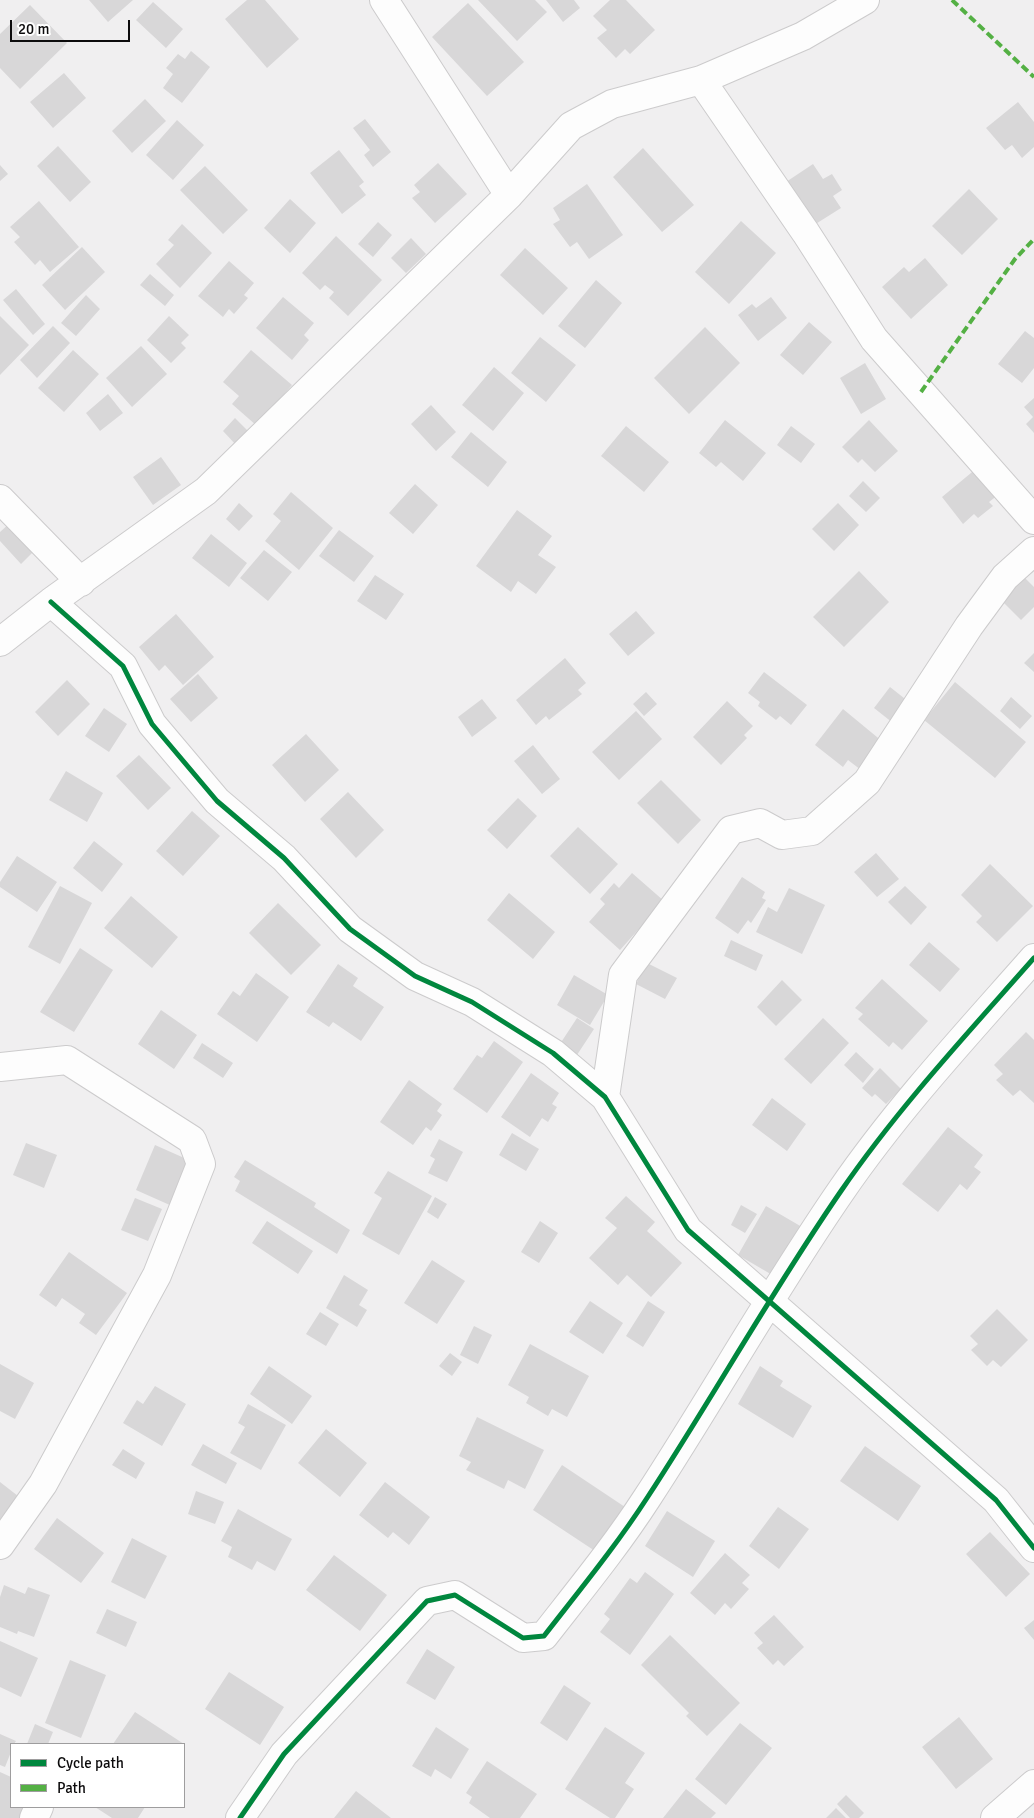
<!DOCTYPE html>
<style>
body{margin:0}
#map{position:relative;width:1034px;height:1818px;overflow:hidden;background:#f0eff0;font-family:Signika,sans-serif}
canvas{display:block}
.legend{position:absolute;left:10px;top:1743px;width:175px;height:65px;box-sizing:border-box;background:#fff;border:1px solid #9e9d9e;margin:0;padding:6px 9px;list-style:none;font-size:15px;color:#0c0b0c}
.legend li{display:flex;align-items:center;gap:10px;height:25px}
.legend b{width:25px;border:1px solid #9e9d9e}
.scale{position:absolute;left:10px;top:20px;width:120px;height:22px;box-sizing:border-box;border:2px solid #0c0b0c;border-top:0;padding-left:6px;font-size:15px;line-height:18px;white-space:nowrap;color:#0c0b0c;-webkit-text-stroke:4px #fff;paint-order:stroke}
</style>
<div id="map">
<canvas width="1034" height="1818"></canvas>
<ul class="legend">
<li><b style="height:6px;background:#00873e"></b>Cycle path</li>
<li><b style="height:6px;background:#54b044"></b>Path</li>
</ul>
<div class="scale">20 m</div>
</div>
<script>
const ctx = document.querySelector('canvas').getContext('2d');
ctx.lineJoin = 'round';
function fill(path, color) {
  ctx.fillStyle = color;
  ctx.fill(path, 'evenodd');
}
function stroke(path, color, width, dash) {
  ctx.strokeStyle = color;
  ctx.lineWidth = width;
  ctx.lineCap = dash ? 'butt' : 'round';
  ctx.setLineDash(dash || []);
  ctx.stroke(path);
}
fill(new Path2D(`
 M89 0H133L108 22Z
 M247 0H265L299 39 267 68 225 19Z
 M478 0H535L547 12 517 41Z
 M546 0H574L580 8 563 22Z
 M610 0H626L655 30 630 54 625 49 616 58 597 38 607 30 593 16Z
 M153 2 183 29 166 48 136 20Z
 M468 3 524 62 487 96 432 37Z
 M30 5 67 43 20 89 0 68V34Z
 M191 51 210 67 182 103 163 88 173 74 166 68 178 54 185 59Z
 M64 73 86 98 53 128 30 102Z
 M145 99 166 121 132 153 112 131Z
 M1018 102 1034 122V147L1022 158 1012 145 1005 150 986 128Z
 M365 119 391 152 373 167 364 155 370 150 353 128Z
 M177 120 204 145 173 180 146 155Z
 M58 146 91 182 70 202 37 166Z
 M643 148 694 205 662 232 613 177Z
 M339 150 364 182 359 186 366 195 342 214 310 173Z
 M438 163 467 194 435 223 412 198 420 192 414 185Z
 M813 164 823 179 832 174 842 190 833 196 841 208 814 225 786 182Z
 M0 165 8 174 0 181Z
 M205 166 248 210 223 234 180 190Z
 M587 184 623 235 589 259 577 242 570 247 553 224 560 220 553 208Z
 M969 189 998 219 962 255 932 226Z
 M290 199 316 223 290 253 264 228Z
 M39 201 79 247 50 272 40 260 35 265 14 242 20 237 10 227Z
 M741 221 776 253 729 304 695 272Z
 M378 222 392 235 373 257 358 244Z
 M182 224 212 253 180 288 156 264 174 245 168 240Z
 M336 236 382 280 348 316 329 298 334 292 325 285 320 290 302 273Z
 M411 238 426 254 406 273 391 258Z
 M82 247 105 272 65 310 42 285Z
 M525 248 568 288 543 315 500 275Z
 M925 258 948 285 911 319 882 287 904 267 909 272Z
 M229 261 254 283 244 295 248 298 234 314 229 309 223 317 198 296Z
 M150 274 174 295 165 306 140 285Z
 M596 280 622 303 585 348 558 326Z
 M16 289 45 324 33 335 3 300Z
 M86 295 100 309 76 336 61 323Z
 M283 297 314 323 304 335 309 340 292 360 256 328Z
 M771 297 787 318 758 341 738 315 752 304 756 308Z
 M0 316 29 345 0 375Z
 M169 316 189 335 181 343 186 348 171 363 147 340Z
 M809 322 832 342 803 375 780 355Z
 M53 326 70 343 37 378 20 360Z
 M705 327 740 363 689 414 654 378Z
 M1025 331 1034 338V368L1022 383 998 364Z
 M540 337 576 365 546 402 511 373Z
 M141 346 167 374 132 407 106 378Z
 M73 350 99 374 64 412 38 388Z
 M251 350 292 385 257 426 232 404 239 396 223 382Z
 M865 363 886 399 861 414 840 378Z
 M494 367 524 393 493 431 462 405Z
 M108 394 123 413 100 431 86 413Z
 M1034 398V433L1026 424 1033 417 1024 407Z
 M431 405 456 432 436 451 411 424Z
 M235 418 250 433 237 446 223 431Z
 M725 420 766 453 743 481 721 462 716 467 699 453Z
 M869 420 898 451 875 472 862 459 858 463 842 447Z
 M626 426 669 462 644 492 601 456Z
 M791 426 815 444 801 463 777 445Z
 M471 432 507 462 488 487 451 457Z
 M161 457 181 485 153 505 133 477Z
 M977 468 998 495 989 502 993 506 978 518 974 514 963 524 942 497Z
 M863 481 880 498 866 512 849 496Z
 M415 484 438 505 413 534 389 513Z
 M291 492 333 528 299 570 265 541 281 521 273 514Z
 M239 503 253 516 239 531 226 519Z
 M838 503 859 525 834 551 812 529Z
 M517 510 552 536 538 555 556 567 536 594 518 581 511 592 476 566Z
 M10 523 34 551 21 564 0 541V532Z
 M339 530 374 556 354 582 319 556Z
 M211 534 247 563 229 587 192 558Z
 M264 550 292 572 268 601 240 578Z
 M859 571 889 602 844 647 813 617Z
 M375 575 404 594 386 620 357 601Z
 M1024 577 1034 587V607L1021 620 1001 600Z
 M636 611 655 633 628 656 609 634Z
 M176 614 214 657 183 685 165 665 159 671 139 647Z
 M1034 653V672L1024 663Z
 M565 658 586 683 578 690 582 694 549 720 546 716 536 725 516 700Z
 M764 672 807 705 791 725 780 716 776 720 758 706 760 702 748 693Z
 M198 674 218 698 191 722 170 699Z
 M67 680 90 704 58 736 35 712Z
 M955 682 1026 742 995 778 924 720Z
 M890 687 909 702 893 723 874 708Z
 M646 692 657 704 644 716 633 704Z
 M1011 697 1032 716 1020 729 1000 711Z
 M482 699 497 718 472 737 458 717Z
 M727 701 753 726 744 735 747 738 721 765 693 737Z
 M104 708 127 724 109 752 85 736Z
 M843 709 883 742 861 770 848 760 843 767 815 745Z
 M636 711 662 739 619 780 592 752Z
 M306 734 339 770 305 802 272 765Z
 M533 745 560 779 542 794 514 761Z
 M139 755 171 788 148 810 116 776Z
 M66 771 103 793 87 822 49 800Z
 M661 780 701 820 678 844 637 803Z
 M348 792 384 830 356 858 320 819Z
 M518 798 537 816 507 849 487 830Z
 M192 811 220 836 183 876 156 851Z
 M578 827 618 864 590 894 550 856Z
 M94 841 123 864 102 892 73 868Z
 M876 853 899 879 877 897 854 872Z
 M17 856 57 882 37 912 0 887V882Z
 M990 864 1033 906 997 942 976 922 982 916 961 895Z
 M632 873 664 901 620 950 589 922 605 904 600 899 614 883 619 888Z
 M742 877 765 892 762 898 766 900 751 923 748 920 738 934 715 918Z
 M60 886 92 903 60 964 28 947Z
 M905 886 927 907 911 925 888 902Z
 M789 888 825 905 802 954 756 932 768 907 777 912Z
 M509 893 555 932 533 959 487 920Z
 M131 896 178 937 152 968 104 928Z
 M278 903 321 945 291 975 249 933Z
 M731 940 763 955 756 971 724 956Z
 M929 942 960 969 940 992 909 965Z
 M80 948 113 970 74 1032 40 1012Z
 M647 963 677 978 665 999 636 984Z
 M338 964 358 978 353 986 384 1007 361 1041 333 1022 329 1027 306 1012Z
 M256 973 289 997 257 1042 217 1014 233 991 240 996Z
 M574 975 608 995 590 1025 557 1005Z
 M882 979 928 1021 902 1050 893 1042 889 1047 858 1019 863 1014 855 1008Z
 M782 980 802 1000 776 1026 757 1007Z
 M161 1010 197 1035 174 1069 138 1044Z
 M577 1018 594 1029 575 1058 558 1047Z
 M823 1018 849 1043 811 1084 784 1059Z
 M1026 1032 1034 1040V1103L1020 1090 1013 1096 996 1080 1003 1074 994 1065Z
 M494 1041 523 1062 487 1113 453 1089 477 1055 482 1058Z
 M202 1043 233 1063 223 1078 193 1058Z
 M856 1052 874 1069 863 1083 844 1065Z
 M880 1068 901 1089 886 1104 875 1094 872 1097 862 1088Z
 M531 1073 559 1093 552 1104 557 1107 548 1122 542 1118 530 1137 501 1117Z
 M409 1080 442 1104 437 1111 442 1115 431 1131 426 1127 413 1145 380 1122Z
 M772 1098 806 1124 787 1151 752 1125Z
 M948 1127 983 1155 974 1167 981 1172 967 1190 960 1184 938 1212 902 1184Z
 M512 1133 539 1149 526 1171 499 1155Z
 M439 1139 463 1152 447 1182 428 1173 435 1159 430 1156Z
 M26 1143 57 1155 44 1188 13 1175Z
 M155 1145 191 1161 172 1206 136 1190Z
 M245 1160 316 1203 314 1207 350 1230 337 1254 235 1191 240 1181 234 1177Z
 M388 1171 432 1196 399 1255 362 1234 382 1198 374 1193Z
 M626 1196 655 1222 647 1231 682 1263 651 1297 627 1275 618 1285 589 1258 617 1228 605 1218Z
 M435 1197 447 1204 438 1219 427 1212Z
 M135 1198 162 1209 148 1241 121 1230Z
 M741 1205 757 1214 745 1233 731 1225Z
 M766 1206 802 1227 774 1276 738 1255Z
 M267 1221 313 1251 298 1274 252 1243Z
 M540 1221 558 1233 539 1263 521 1252Z
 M69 1252 127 1293 96 1335 79 1323 85 1314 62 1298 56 1307 39 1295Z
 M432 1260 465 1281 437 1324 404 1303Z
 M344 1275 368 1290 359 1305 367 1310 357 1327 326 1308Z
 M590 1301 623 1323 603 1354 569 1332Z
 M648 1301 665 1312 643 1347 626 1336Z
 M997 1309 1028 1340 1001 1367 993 1360 987 1366 971 1350 978 1344 970 1336Z
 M320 1312 339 1324 326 1346 306 1334Z
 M474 1326 492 1335 478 1364 460 1355Z
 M530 1344 589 1376 567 1417 552 1409 548 1416 526 1403 529 1397 508 1385Z
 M450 1353 462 1362 452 1376 439 1366Z
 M0 1364 34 1383 15 1419 0 1411Z
 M269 1366 312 1396 292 1424 250 1394Z
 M760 1366 783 1381 780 1386 812 1406 793 1438 738 1404Z
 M155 1386 186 1404 162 1446 123 1423 137 1400 143 1404Z
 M248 1404 286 1425 261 1470 230 1453 245 1427 238 1423Z
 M477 1417 544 1450 525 1489 508 1480 504 1489 466 1470 471 1462 459 1456Z
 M326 1429 367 1463 340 1497 298 1463Z
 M203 1444 237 1463 226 1484 191 1465Z
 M865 1446 921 1486 898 1521 840 1481Z
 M123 1449 145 1463 136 1479 112 1465Z
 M562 1465 625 1507 595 1551 533 1510Z
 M0 1482 18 1496 0 1520Z
 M385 1482 430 1517 409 1545 393 1532 388 1538 359 1515Z
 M196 1491 224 1502 215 1524 188 1514Z
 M778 1507 809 1529 779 1569 749 1546Z
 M238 1509 292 1539 275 1571 257 1561 252 1570 228 1557 232 1547 221 1541Z
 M667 1511 715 1541 693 1577 645 1546Z
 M57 1518 104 1553 81 1583 34 1549Z
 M990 1532 1030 1574 1006 1597 966 1554Z
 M132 1538 167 1556 145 1599 111 1582Z
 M725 1553 750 1575 742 1583 749 1589 731 1609 725 1603 715 1615 690 1593Z
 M334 1555 387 1595 360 1631 306 1590Z
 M645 1572 674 1594 630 1655 600 1632 610 1619 604 1614 630 1578 637 1583Z
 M4 1585 25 1594 28 1587 50 1595 34 1637 18 1631 17 1634 0 1627V1597Z
 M107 1609 137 1622 126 1647 96 1633Z
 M774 1615 804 1647 784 1666 778 1660 773 1665 757 1648 763 1643 754 1633Z
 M1034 1620V1640L1024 1628Z
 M670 1635 740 1703 707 1736 686 1716 689 1713 641 1665Z
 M0 1641 38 1658 21 1697 0 1687Z
 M427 1649 455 1667 435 1700 406 1683Z
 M70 1660 106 1675 81 1738 45 1723Z
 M229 1672 284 1707 260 1745 205 1709Z
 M564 1685 591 1703 567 1741 540 1723Z
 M135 1712 184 1744H113Z
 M959 1717 993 1759 956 1789 922 1747Z
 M740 1723 772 1748 726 1805 695 1779Z
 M35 1724 53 1732 48 1744H27Z
 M436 1727 469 1749 451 1779 435 1769 431 1777 412 1766Z
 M605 1727 645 1753 625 1783 634 1789 615 1818H610L565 1789Z
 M0 1734 16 1741 14 1744H11V1752L5 1767 0 1765Z
 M487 1761 537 1794 520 1818H490L469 1803 472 1797 466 1793Z
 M0 1772 11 1777V1807H24L20 1818H0Z
 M686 1789 716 1813 711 1818H663Z
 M356 1791 391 1818H334Z
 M846 1795 864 1813 859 1818H850L837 1804Z
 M95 1807H145L138 1818H112Z
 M836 1808 846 1818H826Z`), '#d8d7d8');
const street = new Path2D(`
 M384 0 509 195
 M701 80 806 233 874 339 1034 520
 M0 499 81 582
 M51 602 123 666 152 724 217 801 284 858 350 929 415 976 472 1002 553 1053 605 1097 688 1230 996 1500 1034 1548
 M0 642 51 602 206 491 509 195 571 126 612 104 701 80 803 36 865 0
 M0 1067 67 1060 192 1140 201 1164 157 1275 43 1484 0 1545
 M605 1097 623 975 731 830 760 823 782 835 812 831 867 782 969 626 1005 577 1034 551
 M34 1818 39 1807
 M240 1818 284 1754 427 1601 455 1595 523 1638 544 1636C579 1591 616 1546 647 1498 713 1397 772 1291 841 1191 898 1108 967 1034 1034 958
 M995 1818 1034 1784`);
stroke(street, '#cccbcc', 30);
stroke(street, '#fdfdfd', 28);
stroke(new Path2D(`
 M952 0 1034 77
 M921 392 1015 259 1034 239`), '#54b044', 4, [8, 4]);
stroke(new Path2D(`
 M51 602 123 666 152 724 217 801 284 858 350 929 415 976 472 1002 553 1053 605 1097 688 1230 996 1500 1034 1548
 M240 1818 284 1754 427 1601 455 1595 523 1638 544 1636C579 1591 616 1546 647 1498 713 1397 772 1291 841 1191 898 1108 967 1034 1034 958`), '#00873e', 5);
</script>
